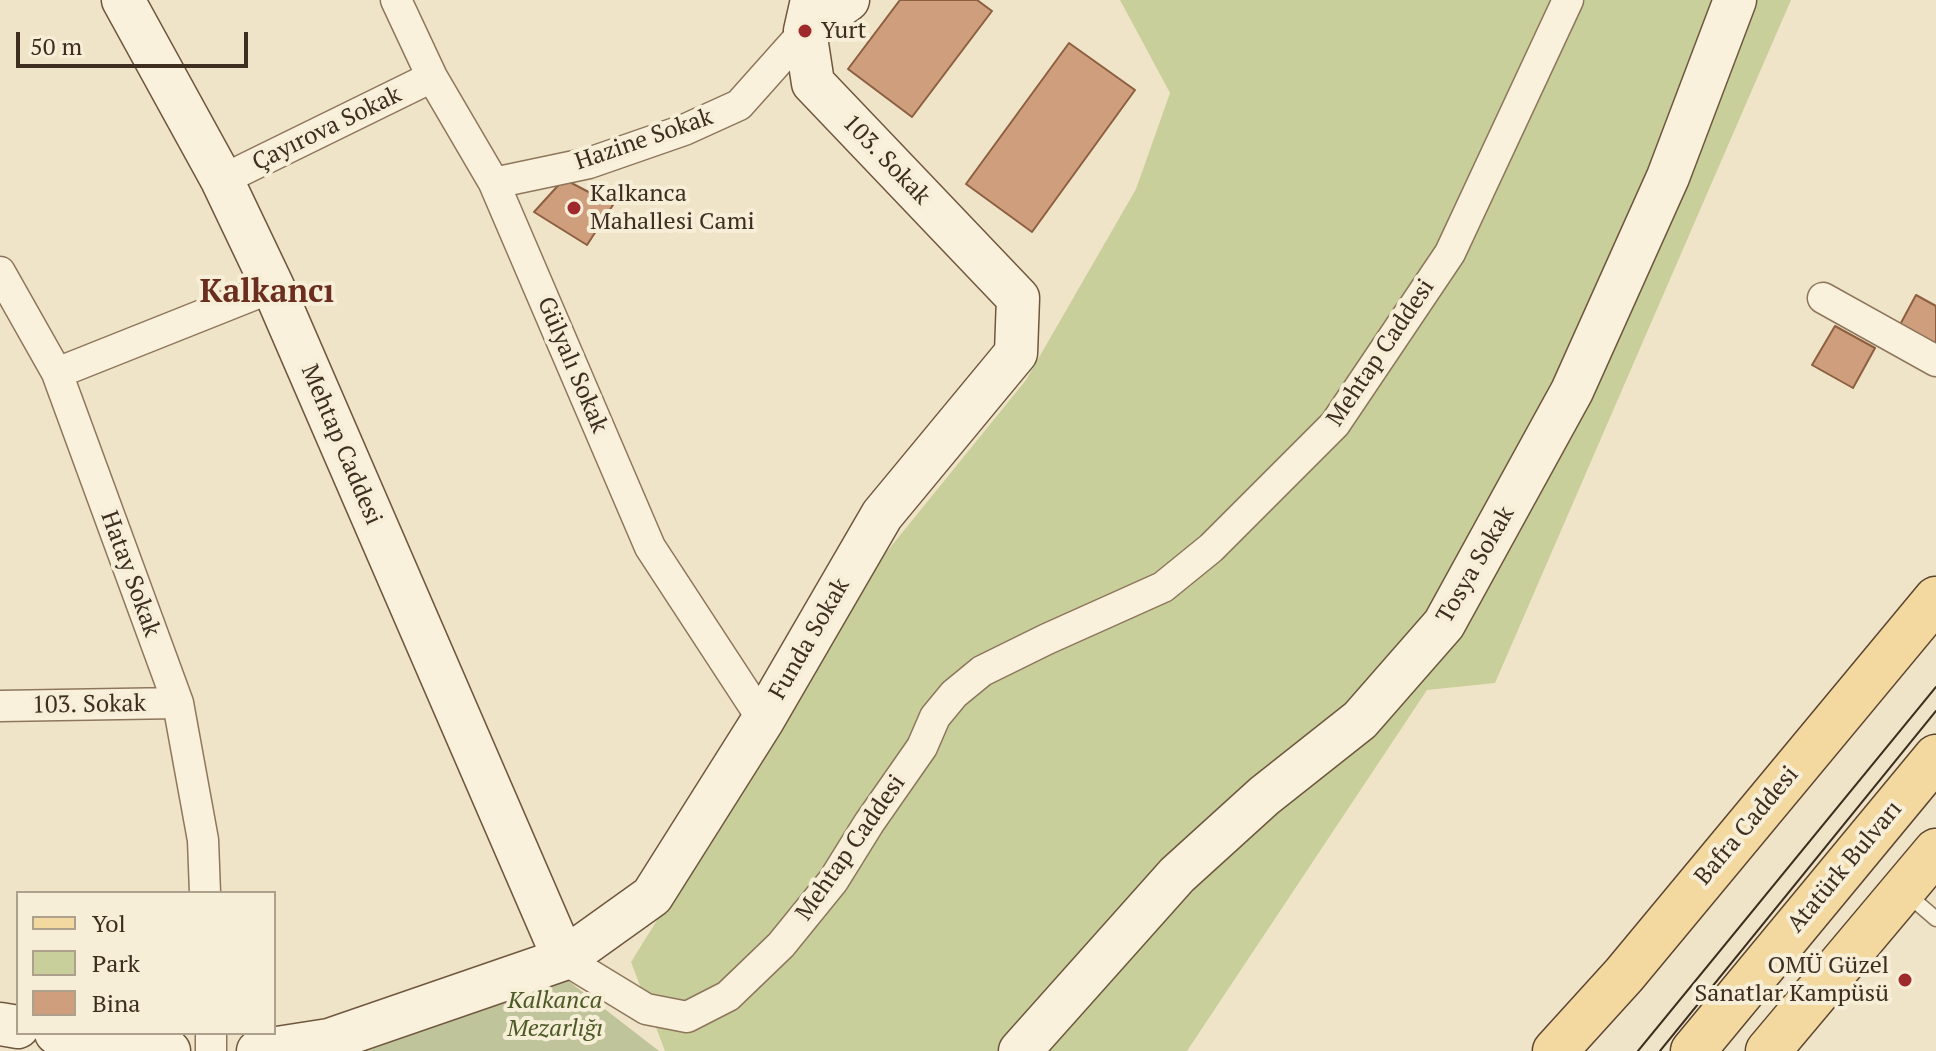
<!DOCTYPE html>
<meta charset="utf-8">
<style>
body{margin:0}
#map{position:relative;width:1936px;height:1051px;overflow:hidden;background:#f0e4c8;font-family:"PT Serif",serif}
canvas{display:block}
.legend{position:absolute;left:16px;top:891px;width:260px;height:144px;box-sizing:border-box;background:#f7eed8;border:2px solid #ada18e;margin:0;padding:10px 14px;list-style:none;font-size:24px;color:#3d2e20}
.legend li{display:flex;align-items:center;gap:16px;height:40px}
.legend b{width:40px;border:2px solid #ada18e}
.scale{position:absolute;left:16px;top:32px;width:232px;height:36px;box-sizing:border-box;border:4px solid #3d2e20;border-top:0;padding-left:10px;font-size:24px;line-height:28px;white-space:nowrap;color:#3d2e20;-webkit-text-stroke:6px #f7eed8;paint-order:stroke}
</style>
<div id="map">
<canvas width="1936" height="1051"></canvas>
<ul class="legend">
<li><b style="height:10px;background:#f3d9a0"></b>Yol</li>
<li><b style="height:22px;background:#c9cf9b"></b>Park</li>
<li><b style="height:22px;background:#cf9f7d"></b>Bina</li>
</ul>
<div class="scale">50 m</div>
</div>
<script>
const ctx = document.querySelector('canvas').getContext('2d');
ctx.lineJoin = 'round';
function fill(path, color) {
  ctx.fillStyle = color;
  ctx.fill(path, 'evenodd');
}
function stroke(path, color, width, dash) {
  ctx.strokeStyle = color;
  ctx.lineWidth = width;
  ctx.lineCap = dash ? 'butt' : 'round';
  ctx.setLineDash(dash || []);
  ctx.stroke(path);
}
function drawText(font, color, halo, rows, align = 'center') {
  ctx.font = font + ' "PT Serif",serif';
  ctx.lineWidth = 8;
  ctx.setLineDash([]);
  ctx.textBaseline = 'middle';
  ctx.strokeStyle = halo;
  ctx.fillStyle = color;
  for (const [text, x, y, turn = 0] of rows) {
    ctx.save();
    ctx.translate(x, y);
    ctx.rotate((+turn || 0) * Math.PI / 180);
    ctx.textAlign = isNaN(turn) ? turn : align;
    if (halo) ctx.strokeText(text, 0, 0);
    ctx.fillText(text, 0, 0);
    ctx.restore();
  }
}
fill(new Path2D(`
 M1120 0H1791L1495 683 1427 690 1187 1051H665L631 962 884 555 1026 380 1136 189 1170 93Z`), '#c9cf9b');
fill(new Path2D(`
 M562 976 659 1051H337Z`), '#bfc49a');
const building = new Path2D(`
 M900 0H977L992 11 912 117 848 69Z
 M1069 43 1135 90 1032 232 966 184Z
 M564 179 613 205 587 245 534 212Z
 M1916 295 1936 306V356L1895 334Z
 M1835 326 1875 348 1853 388 1812 365Z`);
fill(building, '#cf9f7d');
stroke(building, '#8d5f41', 2);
const lane = new Path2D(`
 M1907 894 1936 919`);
const street = new Path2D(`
 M396 0 432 77 494 183 650 547 763 720
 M222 180 432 77
 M494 183 589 163 684 130 739 105 805 31
 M0 272 57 373 178 703 203 840 205 893
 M1823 298 1936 361
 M57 373 273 287
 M0 706 178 703
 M564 959 646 1009 687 1017 728 996 781 945 833 881 869 823 922 747 935 717 954 694 982 671 1047 639 1163 587 1211 548 1335 424 1450 253 1568 0
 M211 1033V1051`);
const secondary = new Path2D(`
 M123 0 222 180 273 287 564 959
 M805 31 848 0
 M0 1024 18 1027
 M56 1033 169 1051
 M258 1051 329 1040 564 959 652 896 763 720 882 515 1016 353 1018 298 813 83 805 31 812 0
 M1020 1051 1177 875 1264 796 1360 720 1444 624 1572 391 1668 177 1735 0`);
const primary = new Path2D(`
 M1555 1051 1624 975 1936 599
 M1693 1051 1936 757
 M1768 1051 1936 851`);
stroke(lane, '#8d765c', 17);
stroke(street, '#8d765c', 33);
stroke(secondary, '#6f573f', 45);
stroke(primary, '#5b4430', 47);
stroke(lane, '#faf1dc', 14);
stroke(street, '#faf1dc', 30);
stroke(secondary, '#faf1dc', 42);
stroke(primary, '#f3d9a0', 44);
stroke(new Path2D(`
 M1638 1051 1936 687
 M1660 1051 1936 711`), '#3d2e20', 2);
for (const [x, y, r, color] of [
 [805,31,8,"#9e2a2b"],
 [574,208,8,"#9e2a2b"],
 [1905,980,8,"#9e2a2b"]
]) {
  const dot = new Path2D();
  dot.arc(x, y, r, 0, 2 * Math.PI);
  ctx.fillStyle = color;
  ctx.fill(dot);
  stroke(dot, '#f7eed8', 3);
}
drawText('24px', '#3d2e20', '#f7eed8', [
 ["Yurt",821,31],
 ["Kalkanca",590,194],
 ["Mahallesi Cami",590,222],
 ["OMÜ Güzel",1889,966,"right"],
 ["Sanatlar Kampüsü",1889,994,"right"]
], 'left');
drawText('24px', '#3d2e20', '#f7eed8', [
 ["Çayırova Sokak",327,129,-26],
 ["Hazine Sokak",644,140,-19],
 ["103. Sokak",886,160,46],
 ["Mehtap Caddesi",1381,353,-56],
 ["Gülyalı Sokak",572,365,67],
 ["Mehtap Caddesi",341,445,67],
 ["Tosya Sokak",1476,565,-60],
 ["Hatay Sokak",130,574,70],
 ["Funda Sokak",810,639,-60],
 ["103. Sokak",89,705,-1],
 ["Bafra Caddesi",1747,826,-50],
 ["Mehtap Caddesi",851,848,-55],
 ["Atatürk Bulvarı",1845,867,-50]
]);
drawText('italic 24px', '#4d5a26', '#f7eed8', [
 ["Kalkanca",555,1001],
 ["Mezarlığı",555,1029]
]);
drawText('bold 32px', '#6b2e1e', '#f7eed8', [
 ["Kalkancı",267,293]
]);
</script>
